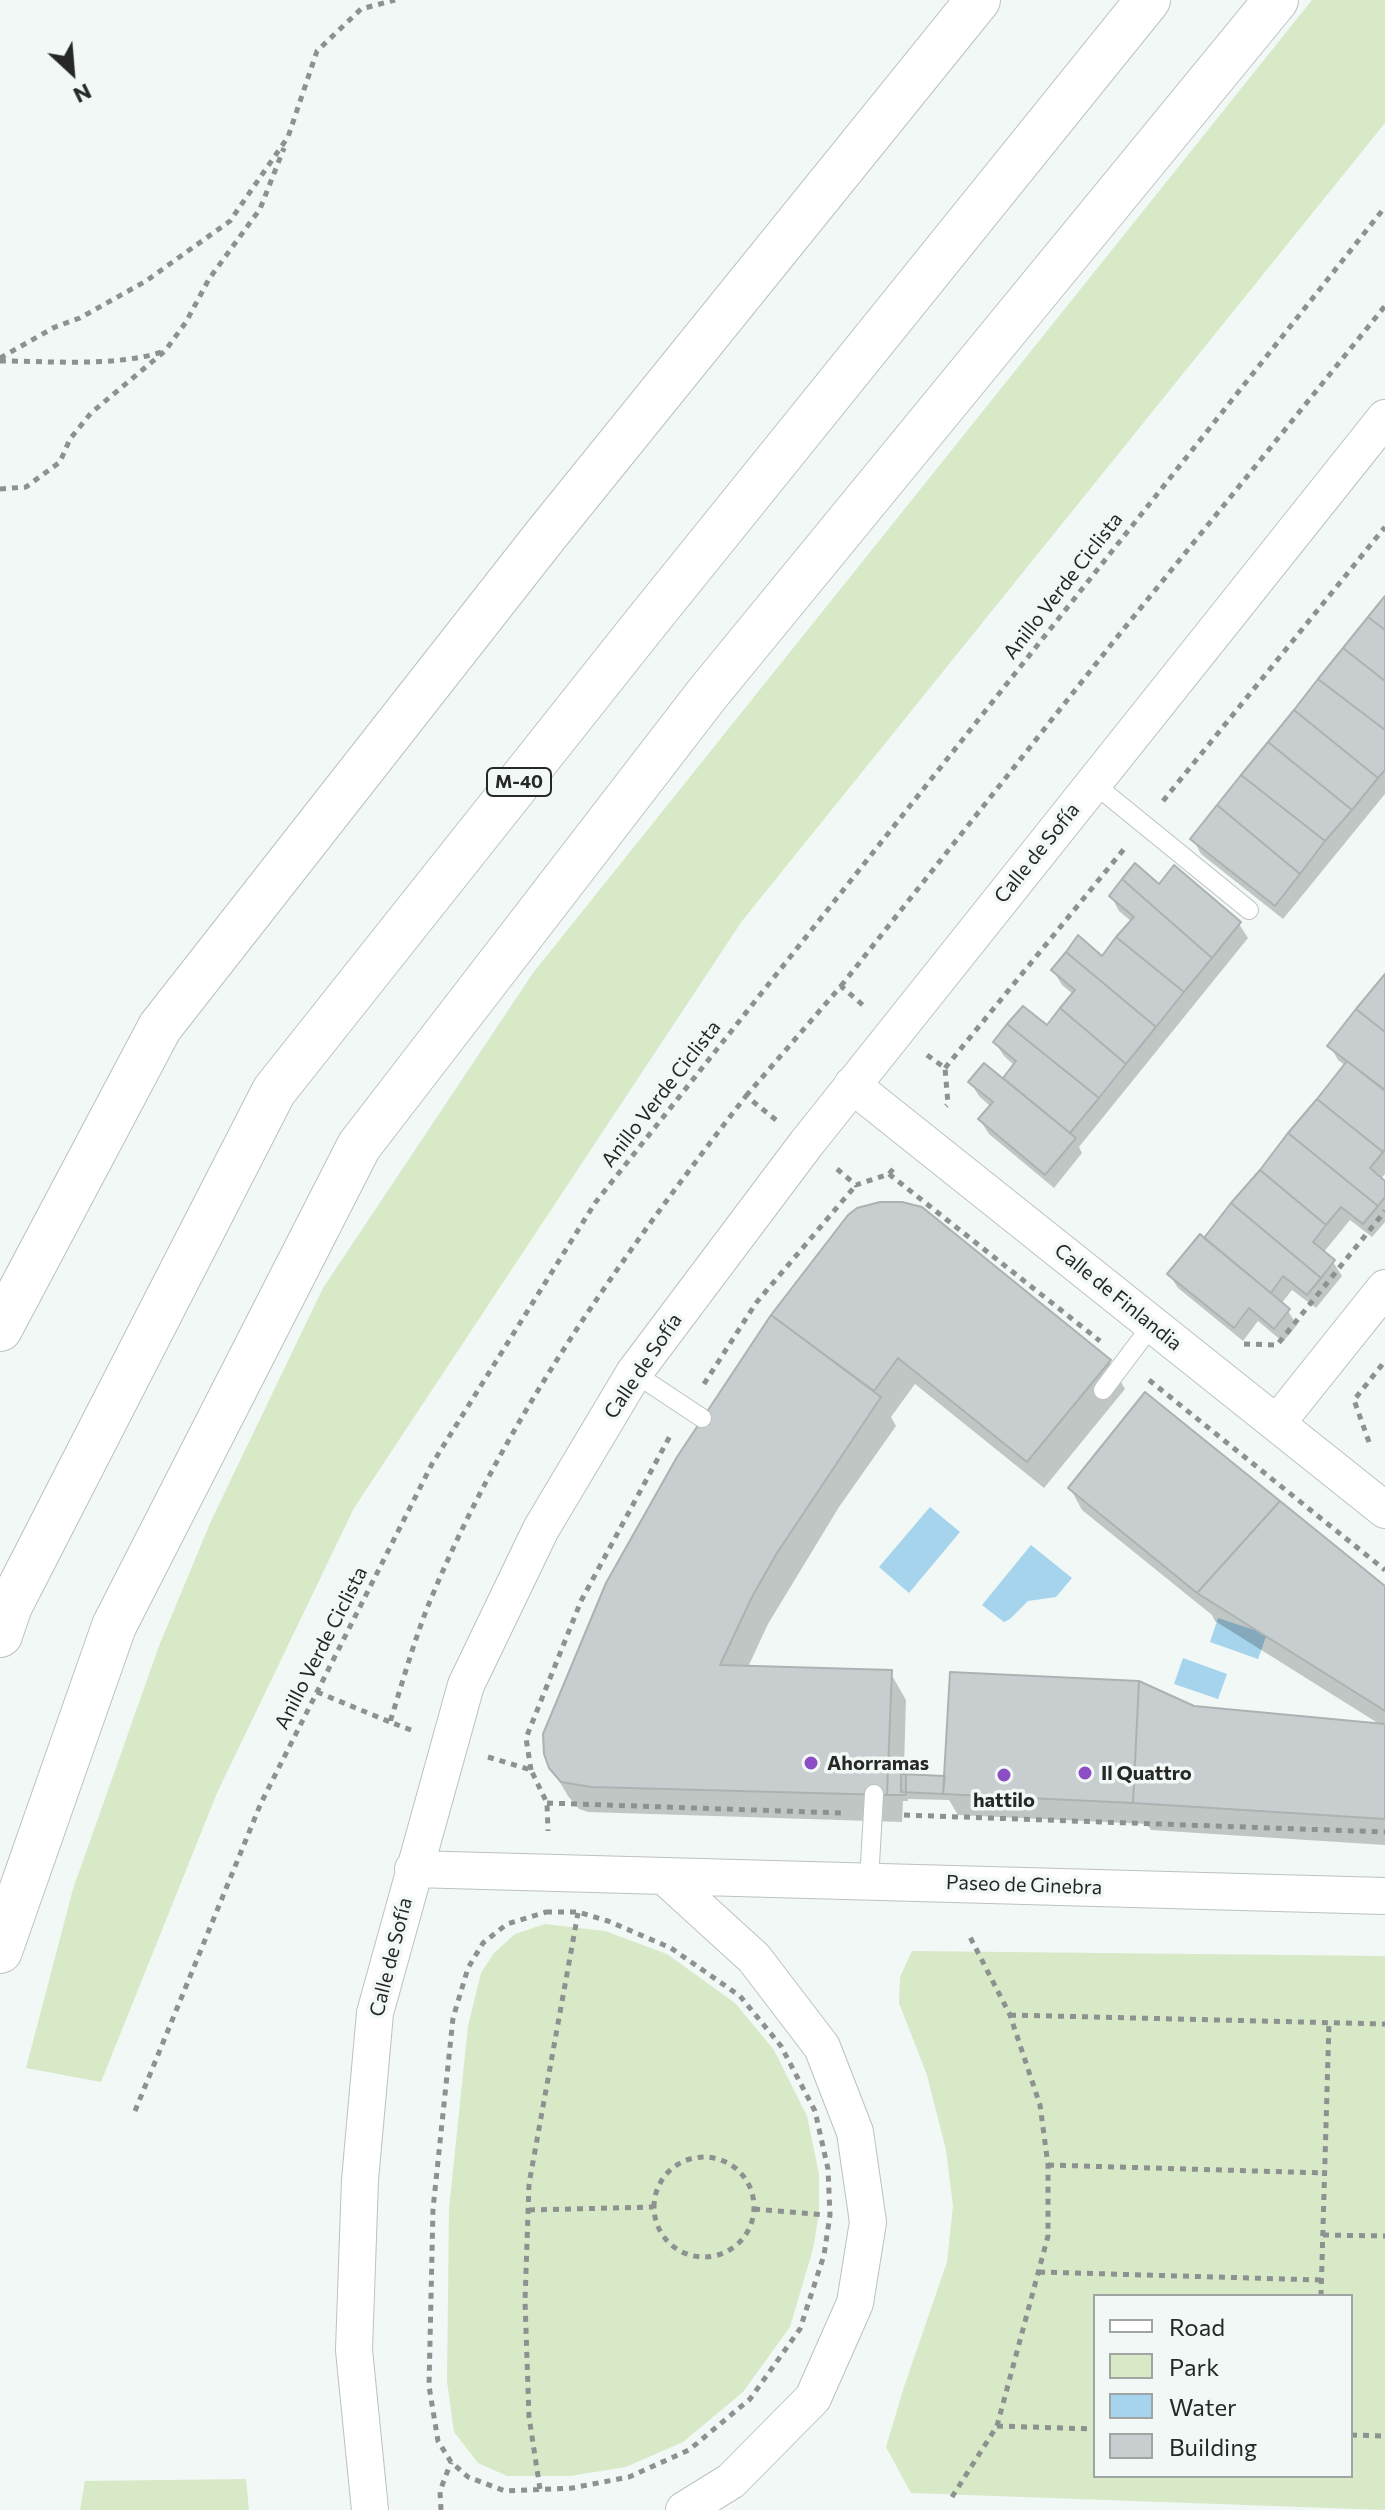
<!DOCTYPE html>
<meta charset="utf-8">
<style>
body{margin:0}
#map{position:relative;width:1385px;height:2510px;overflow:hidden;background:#f1f8f6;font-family:Commissioner,sans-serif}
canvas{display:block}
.legend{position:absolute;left:1093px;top:2294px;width:260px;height:184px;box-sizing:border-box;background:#f1f8f6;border:2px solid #a0a5a4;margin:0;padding:10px 14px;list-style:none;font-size:24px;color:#262828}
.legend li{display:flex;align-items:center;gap:16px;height:40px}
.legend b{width:40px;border:2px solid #a0a5a4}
.north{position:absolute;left:32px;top:32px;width:80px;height:80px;-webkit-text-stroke:6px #f1f8f6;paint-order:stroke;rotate:154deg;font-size:22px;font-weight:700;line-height:32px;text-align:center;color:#262828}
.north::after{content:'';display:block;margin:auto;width:28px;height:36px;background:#262828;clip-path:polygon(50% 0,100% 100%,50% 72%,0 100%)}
</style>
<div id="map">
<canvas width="1385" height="2510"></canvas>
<ul class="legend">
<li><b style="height:10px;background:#fff"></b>Road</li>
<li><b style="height:22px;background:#d8e9c8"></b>Park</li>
<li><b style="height:22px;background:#a5d4ec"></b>Water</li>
<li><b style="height:22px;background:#c8cecf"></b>Building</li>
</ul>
<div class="north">N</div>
</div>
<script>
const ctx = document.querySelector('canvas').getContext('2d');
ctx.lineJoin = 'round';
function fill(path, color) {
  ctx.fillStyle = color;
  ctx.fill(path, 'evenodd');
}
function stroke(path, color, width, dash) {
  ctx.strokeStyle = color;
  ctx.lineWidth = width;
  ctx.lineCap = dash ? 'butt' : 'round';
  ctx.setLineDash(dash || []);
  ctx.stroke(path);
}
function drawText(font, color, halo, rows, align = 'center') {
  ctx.font = font + ' Commissioner,sans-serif';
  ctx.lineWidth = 7;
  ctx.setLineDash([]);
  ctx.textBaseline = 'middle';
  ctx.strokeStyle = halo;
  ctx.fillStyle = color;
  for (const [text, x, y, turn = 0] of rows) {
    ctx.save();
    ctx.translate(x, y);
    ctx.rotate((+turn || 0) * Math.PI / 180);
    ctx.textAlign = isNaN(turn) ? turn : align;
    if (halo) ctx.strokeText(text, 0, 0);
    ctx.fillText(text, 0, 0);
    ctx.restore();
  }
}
fill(new Path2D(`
 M1312 0H1385V123L742 921 354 1508 217 1793 101 2082 26 2068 73 1889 159 1646 211 1521 323 1288 533 973Z
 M545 1924 605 1931 667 1954 735 2003 774 2050 807 2116 819 2174V2214L813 2249 790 2327 743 2392 683 2442 626 2467 570 2476H507L478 2463 454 2432 447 2381 449 2209 468 2026 481 1973 494 1953 515 1934Z
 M912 1951 1385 1956V2510L911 2493 886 2447 904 2387 947 2262 953 2206 946 2150 927 2075 899 2003 900 1977ZM1095 2296H1351V2476H1095Z
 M246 2479 249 2510H80L85 2481Z`), '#d8e9c8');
fill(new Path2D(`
 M930 1507 960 1532 909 1593 879 1567Z
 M1031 1545 1072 1578 1056 1597 1028 1601 1010 1619 1004 1622 982 1605Z
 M1218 1618 1267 1634 1258 1659 1210 1642Z
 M1183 1658 1227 1674 1218 1699 1174 1684Z`), '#a5d4ec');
fill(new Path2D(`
 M1385 602V794L1283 919 1201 854 1193 839Z
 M1160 886 1239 924 1248 938 1079 1147 1082 1153 1054 1188 989 1134 980 1120 991 1107 979 1096 970 1082 1004 1081 1015 1066 1004 1056 995 1042 1047 1027 1074 995 1062 985 1053 970 1102 959 1132 922 1119 911 1111 896Z
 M1385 977V1174L1380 1180 1385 1184V1222L1372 1237 1350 1220 1323 1253 1333 1262 1342 1276 1316 1308 1292 1290 1281 1304 1288 1311 1297 1325 1283 1342 1258 1321 1243 1341 1178 1288 1169 1274 1204 1240 1346 1066 1338 1060 1330 1046Z
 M773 1316 1109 1361 1125 1389 1044 1488 915 1384 891 1417 896 1426 839 1507 768 1624 748 1667 890 1672 906 1700 904 1768 909 1776 946 1778 1193 1708 1381 1725 1215 1621 1212 1615 1082 1510 1070 1488 1385 1589V1845L1151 1830 1147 1824 958 1815 949 1800 908 1799V1801H903L902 1822 588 1812 579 1809 568 1796 551 1767 703 1419Z`), '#0003');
const building = new Path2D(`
 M1385 596V630L1368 617Z
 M1368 617 1385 630V681L1343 648Z
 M1343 648 1385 681V730L1318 679Z
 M1318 679 1385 730V770L1378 778 1294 710Z
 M1294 710 1378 778 1352 810 1268 742Z
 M1268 742 1352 810 1325 841 1241 775Z
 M1241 775 1325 841 1300 874 1217 805Z
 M1217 805 1300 874 1275 906 1190 839Z
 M1135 863 1159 884 1174 865 1241 922 1212 958 1122 879Z
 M1122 879 1212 958 1184 992 1116 937 1134 917 1109 896Z
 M1078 935 1102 956 1116 937 1184 992 1156 1027 1066 952Z
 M1066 952 1156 1027 1126 1064 1060 1008 1075 990 1051 970Z
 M1385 974V1032L1356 1009Z
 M1023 1006 1047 1025 1060 1008 1126 1064 1099 1098 1007 1024Z
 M1356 1009 1385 1032V1090L1327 1046Z
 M1007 1024 1099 1098 1070 1133 1003 1078 1016 1061 993 1042Z
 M1347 1061 1385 1091V1149L1383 1152 1317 1099Z
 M984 1063 1076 1138 1045 1175 978 1119 993 1102 968 1082Z
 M1317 1099 1383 1152 1370 1168 1385 1181V1197L1378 1206 1288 1133Z
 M1288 1133 1378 1206 1363 1224 1341 1207 1326 1225 1260 1170Z
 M1260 1170 1326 1225 1313 1242 1335 1260 1321 1278 1231 1203Z
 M880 1202H902L922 1207 1111 1360 1027 1462 898 1358 874 1391 771 1315 848 1215 857 1208Z
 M1231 1203 1321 1278 1307 1295 1283 1276 1271 1293 1204 1238Z
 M1200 1234 1290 1309 1274 1329 1249 1308 1234 1328 1167 1274Z
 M771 1315 881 1397 777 1553 753 1595 720 1665 892 1670 887 1795 591 1787 561 1782 549 1768 544 1754 543 1734 606 1583 677 1457Z
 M1145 1392 1280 1501 1197 1593 1068 1488Z
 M1280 1501 1385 1586V1711L1197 1593Z
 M950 1672 1139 1681 1133 1803 943 1794Z
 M1139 1681 1194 1706 1385 1724V1819L1133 1803Z
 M888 1765H906V1795H887Z
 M901 1774 945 1776 943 1794 901 1792Z`);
fill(building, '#c8cecf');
stroke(building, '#acb2b2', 2);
const service = new Path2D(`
 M1093 783 1249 910
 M634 1373 702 1418
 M1103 1390 1152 1325
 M869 1881 874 1794`);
const minor = new Path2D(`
 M852 1085 1385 1510
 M1277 1423 1385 1288
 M413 1869 1385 1896
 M664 1876 754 1958 822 2047 855 2132 868 2222 855 2303 813 2398 731 2481 684 2510
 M370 2510 354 2350 360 2180 375 2013 466 1685 541 1529 634 1373 806 1144 1385 418`);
const motorway = new Path2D(`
 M0 1329 160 1027 545 536 978 0
 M0 1635 10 1606 274 1091 648 620 1148 0
 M0 1951 114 1626 359 1146 708 693 1276 0`);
stroke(service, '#bcc2c1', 20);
stroke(minor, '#bcc2c1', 38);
stroke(motorway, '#bcc2c1', 46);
stroke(new Path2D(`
 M0 358 55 327 80 318 146 281 230 221 288 137 317 51 361 9 395 0
 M0 361C51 361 114 367 162 352
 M0 489 26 487 60 462 70 439 91 413 165 351 186 322 209 279 260 209 284 148
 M1163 801 1385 527
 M841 986 1114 641 1385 306
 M927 1055 945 1068 948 1104 946 1106
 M945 1068 1124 849
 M746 1096 841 986 865 1007
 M837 1169 856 1185 889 1174 893 1169
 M889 1174 1100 1341
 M1244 1344 1277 1345 1385 1211
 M1149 1380 1385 1570
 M704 1384 756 1303 856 1185
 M1369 1442 1354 1400 1385 1361
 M317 1692 390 1722
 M411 1730 390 1722C402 1684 413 1644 428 1606 504 1419 623 1255 746 1096L776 1120
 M488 1757 531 1770 547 1803 548 1831
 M531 1770 526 1738 581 1601 670 1436
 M547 1803 842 1813
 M904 1815 1385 1832
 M546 1912H578L608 1921 671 1948 740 1996 781 2046 815 2111 828 2169 830 2215 824 2255 800 2329 750 2399 689 2450 629 2477 572 2488 505 2491 468 2477 451 2462 438 2441 429 2386 433 2209 453 2018 468 1968 483 1943 507 1924Z
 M1010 2015 1385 2024
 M135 2111 261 1803 432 1464 595 1203 1385 207
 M654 2207a50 50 0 1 1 100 0a50 50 0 1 1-100 0Z
 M1048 2165 1325 2173
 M754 2209 825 2215
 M529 2210 653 2207
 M1323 2235 1385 2236
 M1039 2272 1321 2280
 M1321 2296 1329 2023
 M997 2426 1095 2429
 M1351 2435 1385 2436
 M540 2489 529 2417 525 2301 529 2184 578 1913
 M952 2497 997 2426 1048 2236V2165L1040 2105 1010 2015 969 1935
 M441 2510 440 2491 451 2462`), '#8d9190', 5, [6, 6]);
stroke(service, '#fff', 18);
stroke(minor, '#fff', 36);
stroke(motorway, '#fff', 44);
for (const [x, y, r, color] of [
 [811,1763,8,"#8e4ec3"],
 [1085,1773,8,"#8e4ec3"],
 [1004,1775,8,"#8e4ec3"]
]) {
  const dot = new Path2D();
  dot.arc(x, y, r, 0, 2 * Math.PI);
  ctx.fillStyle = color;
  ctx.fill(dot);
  stroke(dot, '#f1f8f6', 3);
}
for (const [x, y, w] of [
 [519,782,64]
]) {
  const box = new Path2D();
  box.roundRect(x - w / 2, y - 14, w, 28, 6);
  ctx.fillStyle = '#f1f8f6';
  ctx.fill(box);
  stroke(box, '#262828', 2);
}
drawText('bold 18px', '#262828', null, [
 ["M-40",519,782]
]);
drawText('20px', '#262828', '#f1f8f6', [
 ["Anillo Verde Ciclista",1063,586,-52],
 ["Calle de Sofía",1037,853,-51],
 ["Anillo Verde Ciclista",661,1094,-52],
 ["Calle de Finlandia",1118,1297,39],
 ["Calle de Sofía",643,1366,-56],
 ["Anillo Verde Ciclista",321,1648,-63],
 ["Paseo de Ginebra",1024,1885,2],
 ["Calle de Sofía",391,1957,-76]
]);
drawText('bold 20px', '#262828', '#f1f8f6', [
 ["Ahorramas",827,1763],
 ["Il Quattro",1101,1773],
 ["hattilo",1004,1800,"center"]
], 'left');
</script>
